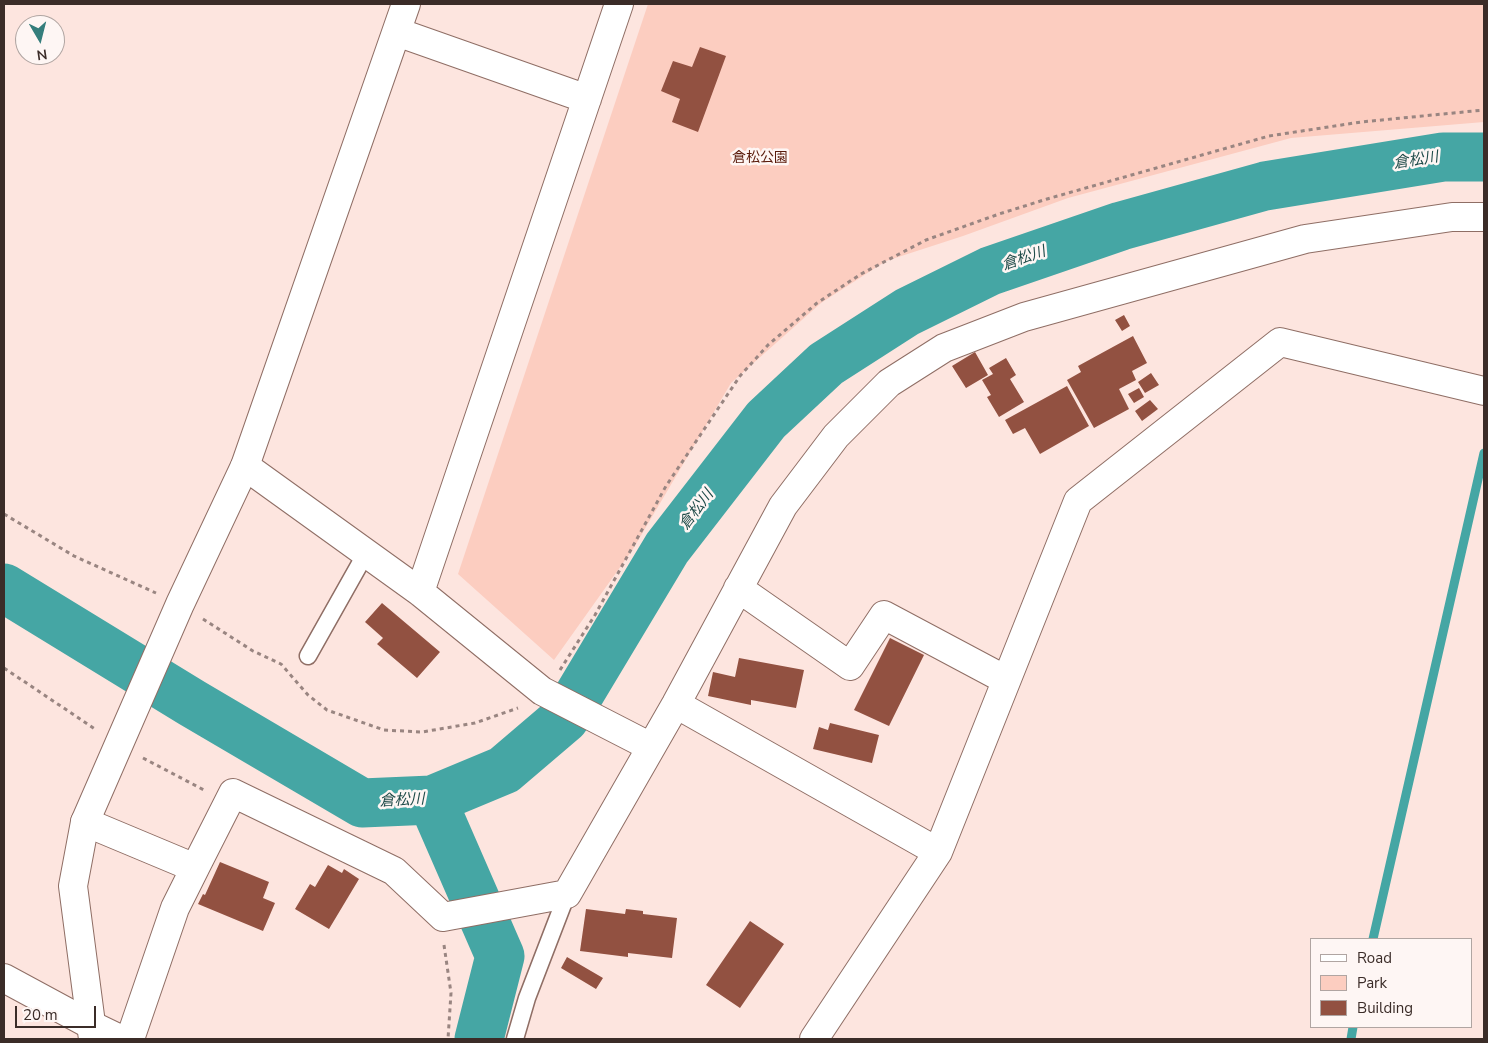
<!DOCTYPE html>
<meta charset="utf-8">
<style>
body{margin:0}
#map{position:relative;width:1488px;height:1043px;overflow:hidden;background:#fde5df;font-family:"Nunito Sans",sans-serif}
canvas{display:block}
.frame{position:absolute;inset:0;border:5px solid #3b2c28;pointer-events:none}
.legend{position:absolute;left:1310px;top:938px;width:162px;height:90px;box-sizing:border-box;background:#fef6f4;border:1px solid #b0a5a2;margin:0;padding:6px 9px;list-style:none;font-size:15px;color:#3b2c28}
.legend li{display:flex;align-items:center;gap:10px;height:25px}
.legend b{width:25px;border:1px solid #b0a5a2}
.north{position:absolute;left:15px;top:15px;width:50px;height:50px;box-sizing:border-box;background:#fef6f4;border:1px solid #b0a5a2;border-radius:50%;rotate:172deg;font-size:14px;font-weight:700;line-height:20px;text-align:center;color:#3b2c28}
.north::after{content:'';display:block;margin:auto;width:18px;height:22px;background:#357e7c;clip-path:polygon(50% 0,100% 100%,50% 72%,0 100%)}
.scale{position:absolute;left:15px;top:1006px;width:81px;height:22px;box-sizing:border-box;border:2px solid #3b2c28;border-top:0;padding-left:6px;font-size:15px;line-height:18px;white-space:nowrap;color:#3b2c28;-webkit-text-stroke:4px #fef6f4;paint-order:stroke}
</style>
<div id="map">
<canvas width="1488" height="1043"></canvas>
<div class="frame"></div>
<ul class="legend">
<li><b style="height:6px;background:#fff"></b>Road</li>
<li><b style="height:14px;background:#fccdc0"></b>Park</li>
<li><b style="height:14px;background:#925141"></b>Building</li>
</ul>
<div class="north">N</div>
<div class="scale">20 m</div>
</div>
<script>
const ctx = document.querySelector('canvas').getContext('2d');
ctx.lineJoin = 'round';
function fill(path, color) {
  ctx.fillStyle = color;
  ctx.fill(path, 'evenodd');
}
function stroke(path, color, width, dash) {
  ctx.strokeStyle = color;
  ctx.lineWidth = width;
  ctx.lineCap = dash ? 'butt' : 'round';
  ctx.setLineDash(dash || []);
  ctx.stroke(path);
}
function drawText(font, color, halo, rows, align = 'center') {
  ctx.font = font + ' "Nunito Sans","Noto Sans JP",sans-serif';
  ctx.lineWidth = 5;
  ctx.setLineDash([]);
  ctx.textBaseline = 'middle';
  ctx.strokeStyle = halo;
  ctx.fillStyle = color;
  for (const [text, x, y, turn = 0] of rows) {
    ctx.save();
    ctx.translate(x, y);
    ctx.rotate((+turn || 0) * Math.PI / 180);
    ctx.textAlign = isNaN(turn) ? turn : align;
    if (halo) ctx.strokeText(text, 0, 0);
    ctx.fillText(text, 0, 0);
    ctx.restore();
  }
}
fill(new Path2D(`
 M648 4H1484V122L1291 138 1068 198 963 236 886 261 821 303 731 383 633 549 554 660 458 574Z`), '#fccdc0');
stroke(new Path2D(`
 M1373 939 1484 453
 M1351 1039 1353 1027`), '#45a6a4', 9);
stroke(new Path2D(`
 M4 588 192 703 362 803 432 800 504 770 565 718 667 548 766 420 826 364 907 312 990 271 1121 226 1265 186 1443 157H1484
 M432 800 500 956 479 1039`), '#45a6a4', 49);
fill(new Path2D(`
 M700 47 726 56 698 132 672 122 680 99 661 91 673 61 692 67Z
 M1124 315 1130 326 1122 331 1115 320Z
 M1133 336 1147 363 1132 371 1136 380 1119 389 1129 409 1094 428 1067 380 1081 372 1078 366Z
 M975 352 988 375 966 388 952 366Z
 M1006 358 1016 375 1010 379 1024 402 999 417 987 397 991 395 982 380 993 374 989 368Z
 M1151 373 1159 385 1145 393 1138 382Z
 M1067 386 1089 426 1040 454 1025 428 1013 434 1005 420Z
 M1139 388 1144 397 1134 403 1128 394Z
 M1150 400 1158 409 1142 421 1135 411Z
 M382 603 440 652 417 678 377 644 383 638 365 622Z
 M890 638 924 655 889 726 854 710Z
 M739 658 804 670 796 708 751 700V705L708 696 713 672 735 677Z
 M830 723 879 735 872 763 813 749 819 727 828 730Z
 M220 862 269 882 263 898 275 903 263 931 198 904 203 894 205 895Z
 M328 865 342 873 344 869 359 879 329 929 295 909 310 884 315 887Z
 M586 909 625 914 626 909 643 911V914L677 918 672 958 628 953V957L580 951Z
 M750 921 784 944 740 1008 706 985Z
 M567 957 603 978 596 989 561 968Z`), '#925141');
const lane = new Path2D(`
 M308 656 366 553
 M515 1039 527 998 567 894`);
const street = new Path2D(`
 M397 32 587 99
 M245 466 420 592 542 691 651 747
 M738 588 850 666 884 615 1006 680
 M420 592 619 4
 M676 704 938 852
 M85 822 195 868 175 908 130 1039
 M195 868 233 793 394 871 443 917 567 894 676 704 783 506 836 436 889 383 944 348 1024 317 1305 239 1452 217H1484
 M4 978 91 1025 120 1039
 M814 1039 938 852 1078 501 1280 342 1484 391`);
const secondary = new Path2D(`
 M93 1039 73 886 85 822 180 604 245 466 406 4`);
stroke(lane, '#8f6e65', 19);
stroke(street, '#8f6e65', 30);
stroke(secondary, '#8f6e65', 30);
stroke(new Path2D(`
 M4 514 74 556 156 593
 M203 619 253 651 281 664 308 695 327 710 384 730 422 732 475 723 518 708
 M4 668 95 729
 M560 670 595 615 666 486 740 376 768 345 817 303 861 274 926 240 999 214 1047 199 1269 136 1361 122 1484 110
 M143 758 204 790
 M444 945 451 993 448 1039`), '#998581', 3, [4, 4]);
stroke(lane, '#fff', 16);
stroke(street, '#fff', 28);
stroke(secondary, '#fff', 28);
drawText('14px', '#5a1b0b', '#fef6f4', [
 ["倉松公園",760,159]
]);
drawText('italic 15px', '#1f4b49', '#fef6f4', [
 ["倉松川",1416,161,-9],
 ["倉松川",1024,259,-19],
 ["倉松川",697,510,-53],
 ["倉松川",402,801,-3]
]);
</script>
